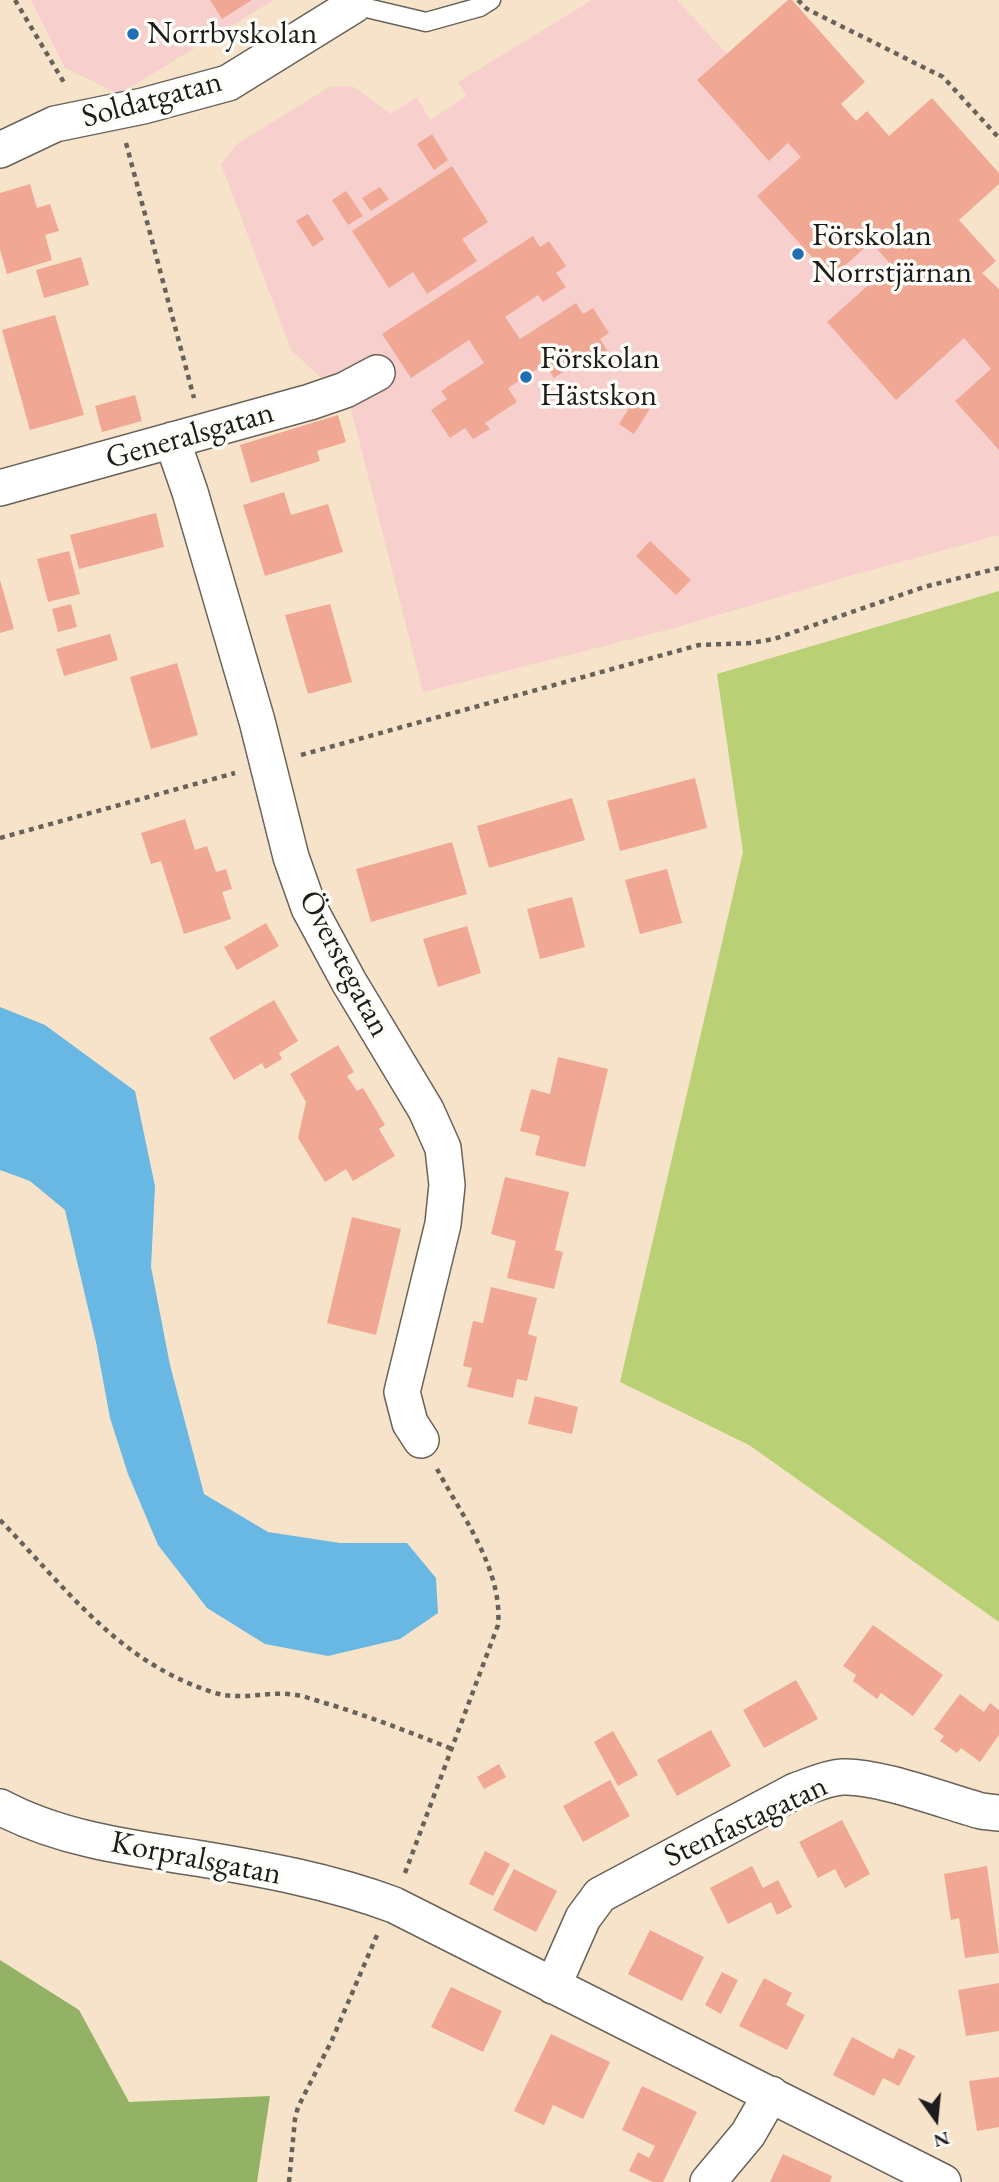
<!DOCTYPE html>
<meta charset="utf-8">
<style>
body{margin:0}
#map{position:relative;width:999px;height:2182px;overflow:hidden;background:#f6e3c9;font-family:"EB Garamond",serif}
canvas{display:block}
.north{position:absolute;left:901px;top:2084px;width:70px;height:70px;-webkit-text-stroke:5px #fdfcf7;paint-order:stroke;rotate:165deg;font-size:19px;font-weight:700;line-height:28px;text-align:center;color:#1c1c1c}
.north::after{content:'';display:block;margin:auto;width:24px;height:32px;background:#1c1c1c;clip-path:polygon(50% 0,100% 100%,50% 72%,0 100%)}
</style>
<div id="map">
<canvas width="999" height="2182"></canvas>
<div class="north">N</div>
</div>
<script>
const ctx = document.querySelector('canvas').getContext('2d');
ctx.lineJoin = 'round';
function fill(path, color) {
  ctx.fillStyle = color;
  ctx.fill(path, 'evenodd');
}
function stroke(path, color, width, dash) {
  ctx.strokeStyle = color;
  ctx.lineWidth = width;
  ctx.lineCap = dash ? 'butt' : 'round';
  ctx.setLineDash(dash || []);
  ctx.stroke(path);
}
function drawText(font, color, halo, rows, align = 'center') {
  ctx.font = font + ' "EB Garamond",serif';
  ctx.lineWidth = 7;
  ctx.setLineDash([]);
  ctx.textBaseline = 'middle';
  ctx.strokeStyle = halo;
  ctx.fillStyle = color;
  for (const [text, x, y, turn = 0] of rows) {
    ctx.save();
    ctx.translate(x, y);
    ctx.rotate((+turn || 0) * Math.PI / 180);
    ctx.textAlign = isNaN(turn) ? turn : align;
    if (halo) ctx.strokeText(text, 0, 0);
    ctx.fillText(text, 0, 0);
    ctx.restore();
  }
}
fill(new Path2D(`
 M31 0H274L119 94 65 68Z
 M592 0H677L727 54 698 81 769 160 815 120 999 325V535L853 575 671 629 423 692 350 405 291 350 221 164 237 144 331 86 354 87 391 114 417 97 430 120 467 96 458 82Z`), '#f7d0ce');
fill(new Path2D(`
 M999 591V1622L749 1445 620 1382 743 852 717 674Z`), '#bad075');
fill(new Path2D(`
 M0 1960 79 2010 129 2102 270 2096 257 2182H0Z`), '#93b266');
fill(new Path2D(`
 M0 1007 45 1025 135 1091 155 1186 151 1267 170 1365 204 1494 268 1532 340 1543H407L436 1578 438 1613 400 1639 328 1656 265 1644 207 1608 158 1545 128 1474 110 1418 96 1342 65 1210 30 1181 0 1170Z`), '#69b8e3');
fill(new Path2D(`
 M210 0H252L222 19Z
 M788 0H792L865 82 841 104 856 121 867 111 889 136 932 98 999 173V184L959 220 996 261 982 273 999 289V450L955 401 991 369 964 338 896 400 827 322 891 265 871 242 831 278 757 196 801 157 788 143 769 161 697 80Z
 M432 134 448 160 434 170 417 144Z
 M452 166 488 222 462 239 477 261 427 294 413 272 389 288 352 231Z
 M30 184 37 208 50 204 59 231 45 235 52 260 7 274 0 250V193Z
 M380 187 389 199 371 211 362 198Z
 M346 191 363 216 348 225 332 200Z
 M308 214 324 239 313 247 296 221Z
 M533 236 540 247 549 241 566 266 556 273 566 287 543 302 538 295 505 317 520 339 576 303 583 314 593 308 609 333 600 339 608 352 585 367 581 360 554 378 545 364 508 388 517 402 485 423 490 429 473 439 465 428 450 438 431 410 447 399 441 391 484 363 469 340 411 378 382 334Z
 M81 257 89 285 44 298 36 270Z
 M55 315 84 415 30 430 2 330Z
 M135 395 142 421 102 432 95 406Z
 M636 397 651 407 634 434 619 424Z
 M338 415 346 442 317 451 320 461 251 483 240 445Z
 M284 492 291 515 328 504 343 552 265 576 243 505Z
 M156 513 164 547 79 569 70 535Z
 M650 541 691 580 676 595 636 556Z
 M69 551 80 594 48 602 37 559Z
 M0 580 14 629 0 633Z
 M71 604 77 627 58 632 52 609Z
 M330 604 352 682 308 694 285 615Z
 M110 634 118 660 64 676 56 649Z
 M177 663 198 735 151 749 130 677Z
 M695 778 707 828 620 851 607 801Z
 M572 798 585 840 489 868 477 826Z
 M185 819 195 850 207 846 216 872 226 869 232 889 222 892 231 919 184 934 161 861 151 864 141 833Z
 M452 842 467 894 371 922 356 869Z
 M667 869 682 923 640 934 625 880Z
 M572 897 585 947 540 959 527 909Z
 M266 923 279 946 237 970 224 947Z
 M467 926 481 973 438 987 423 939Z
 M274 1000 298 1041 279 1053 282 1059 265 1069 262 1063 234 1080 209 1038Z
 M338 1045 354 1072 347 1076 357 1091 363 1088 385 1125 379 1129 395 1156 353 1181 346 1169 325 1182 298 1138 306 1102 290 1074Z
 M558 1057 608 1069 585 1167 535 1155 540 1136 520 1131 531 1089 550 1094Z
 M505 1177 569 1192 555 1250 563 1252 554 1289 507 1278 516 1241 491 1234Z
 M352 1217 401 1229 376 1335 327 1323Z
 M491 1287 537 1298 528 1334 537 1337 527 1381 517 1379 513 1398 467 1387 472 1368 463 1366 473 1321 483 1323Z
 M535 1396 578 1407 572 1434 528 1424Z
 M873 1625 943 1675 913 1716 881 1693 877 1699 853 1681 856 1675 843 1666Z
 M796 1680 818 1719 764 1748 743 1710Z
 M960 1694 984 1712 990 1703 999 1710V1735L980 1762 961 1748 957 1753 940 1741 944 1736 934 1729Z
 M711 1730 731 1766 677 1796 657 1760Z
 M613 1731 638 1775 618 1786 594 1742Z
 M499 1764 506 1777 484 1789 477 1777Z
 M610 1780 630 1816 583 1842 563 1806Z
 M842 1820 870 1874 845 1888 835 1869 818 1878 799 1842Z
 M485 1851 510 1864 493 1896 469 1884Z
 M752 1866 763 1888 778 1880 792 1907 777 1915 771 1902 728 1924 710 1888Z
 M987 1866 999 1953 965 1958 959 1918 951 1920 944 1874Z
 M514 1869 557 1891 536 1932 493 1910Z
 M650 1930 704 1957 682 2001 628 1974Z
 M722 1972 738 1980 721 2014 705 2005Z
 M764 1978 792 1993 786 2005 805 2015 787 2050 739 2026Z
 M999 1983V2031L966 2036 958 1990Z
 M451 1987 502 2011 483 2052 431 2027Z
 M551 2034 610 2062 583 2119 553 2105 544 2125 514 2111Z
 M852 2037 893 2059 899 2048 915 2056 899 2086 883 2078 874 2096 833 2075Z
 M999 2077V2127L977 2131 969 2081Z
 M642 2086 697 2112 663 2182H653L629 2171 638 2152 649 2158 655 2146 622 2130Z
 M783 2154 832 2176 830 2182H770Z`), '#f0a894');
const lane = new Path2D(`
 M354 5 426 22 480 7 491 0`);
const street = new Path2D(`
 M0 150 55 124 143 106 228 83 354 5
 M172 440 190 492 257 721 291 857 309 908 349 982 426 1110 443 1148 447 1185 443 1224 402 1392 410 1423 421 1440
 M0 488 310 402 345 390 377 373
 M0 1807C60 1839 130 1848 196 1858 263 1869 330 1881 394 1905L943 2182
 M553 1986 583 1918 600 1895 795 1791C810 1786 826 1778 842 1777 877 1775 945 1801 981 1811L999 1813
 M708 2182 748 2134 771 2094`);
stroke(lane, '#686259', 21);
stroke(street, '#686259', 38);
stroke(new Path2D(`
 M15 0 66 86
 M798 0 807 9 943 77 999 138
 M126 143 194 398
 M301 755 699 645 751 643 774 639 924 587 999 568
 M0 838 235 773
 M0 1520C66 1588 117 1661 212 1692 242 1702 267 1690 296 1695 308 1697 320 1702 332 1705 373 1718 412 1733 452 1749
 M405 1873 498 1625C503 1570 462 1516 437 1469
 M289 2182 295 2119 298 2107 332 2040 377 1935`), '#686259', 4.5, [5, 5]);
stroke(lane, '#fff', 18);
stroke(street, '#fff', 35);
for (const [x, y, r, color] of [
 [133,34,7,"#1f6fb2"],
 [798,254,7,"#1f6fb2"],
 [526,377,7,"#1f6fb2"]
]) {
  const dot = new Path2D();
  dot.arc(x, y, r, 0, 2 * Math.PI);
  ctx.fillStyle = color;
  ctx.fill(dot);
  stroke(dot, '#fdfcf7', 2.5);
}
drawText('32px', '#1c1c1c', '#fdfcf7', [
 ["Norrbyskolan",147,34],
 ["Förskolan",812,236],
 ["Norrstjärnan",812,273],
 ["Förskolan",540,359],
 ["Hästskon",540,396]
], 'left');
drawText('32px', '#1c1c1c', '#fdfcf7', [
 ["Soldatgatan",152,100,-15],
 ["Generalsgatan",190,436,-16],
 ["Överstegatan",344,964,62],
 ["Stenfastagatan",746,1822,-25],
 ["Korpralsgatan",196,1859,11]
]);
</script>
